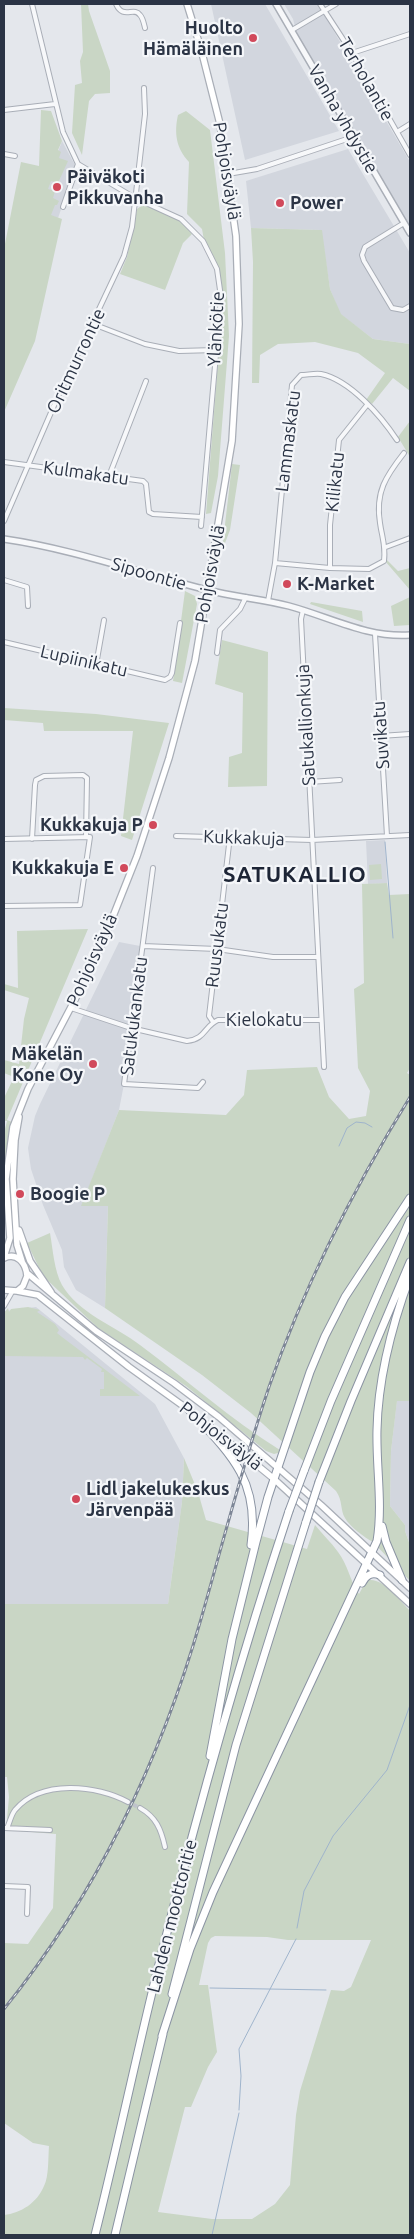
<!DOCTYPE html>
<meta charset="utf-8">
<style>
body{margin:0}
#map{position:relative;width:414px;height:2239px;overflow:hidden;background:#e4e7ec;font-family:Ubuntu,sans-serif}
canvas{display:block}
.frame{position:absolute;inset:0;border:5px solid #2b3445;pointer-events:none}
</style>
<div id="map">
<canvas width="414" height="2239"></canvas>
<div class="frame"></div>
</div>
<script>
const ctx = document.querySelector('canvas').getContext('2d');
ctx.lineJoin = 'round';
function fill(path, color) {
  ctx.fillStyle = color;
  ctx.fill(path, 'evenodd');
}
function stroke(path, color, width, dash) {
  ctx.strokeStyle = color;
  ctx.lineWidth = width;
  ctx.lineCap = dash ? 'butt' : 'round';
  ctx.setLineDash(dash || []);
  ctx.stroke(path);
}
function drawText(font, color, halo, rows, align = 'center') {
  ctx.font = font + ' Ubuntu,sans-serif';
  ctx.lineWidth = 4.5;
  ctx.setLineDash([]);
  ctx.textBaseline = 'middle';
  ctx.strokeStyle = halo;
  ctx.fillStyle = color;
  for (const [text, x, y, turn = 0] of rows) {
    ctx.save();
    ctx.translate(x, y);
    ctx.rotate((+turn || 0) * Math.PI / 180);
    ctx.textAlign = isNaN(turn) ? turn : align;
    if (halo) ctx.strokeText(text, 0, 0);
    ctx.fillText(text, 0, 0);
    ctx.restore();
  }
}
fill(new Path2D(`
 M211 4H265L339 131 245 160Z
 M284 4H316L325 16 410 162V227L298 38 293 19Z
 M62 141 76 167 58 218 36 211Z
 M348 149 410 253V344L373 339 340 314 330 289 321 230 251 228 246 181Z
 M385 840 387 883 368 884 366 841Z
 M119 942 140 946 124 1084 119 1110 82 1205H108L105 1308 76 1290 64 1267 62 1250 43 1205 31 1169 28 1148 35 1116 40 1104Z
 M36 1307 155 1404 184 1458 182 1502 168 1604H4V1311Z
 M397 1400 410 1401V1545L405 1531V1525L390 1506 391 1451Z`), '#d2d6de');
fill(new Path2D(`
 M81 4H88L89 11 110 71V93L95 94 89 101 82 155 72 133 75 85 82 83 80 61 83 52Z
 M41 110 51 111 62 141 58 150 61 152 59 158 68 161 58 183 51 181 48 189 55 191 53 198 59 201 57 205H55L51 215 62 219 35 341 4 412V249L21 162 39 166Z
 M186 111 210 130 225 253 229 336 218 476 211 513 206 514 223 297 219 270 204 240 202 229 187 214 189 162C176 148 174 133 178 115Z
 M144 204 180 220 192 234 183 243 165 290 120 274 127 257 137 209Z
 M251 228 322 230 330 289 341 314 373 339 410 344V391L393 378 372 404 366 400 385 373 358 353 315 342 278 344 260 355 259 383H252L253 262Z
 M410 421V457L398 437Z
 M232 464 240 465 230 530 225 543 223 542Z
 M385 558 398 571 410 568V590L385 561Z
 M185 591 195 596 197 604 182 683 173 681Z
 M410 597V625L394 626 391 606Z
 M311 602 362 611 363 622 310 604Z
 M222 640 268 652 267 786 228 787 229 757 242 753 243 693 215 684Z
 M4 708 96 714 169 723 132 840 121 836 133 731H44L43 723 4 720Z
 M381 864 382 879 370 880 369 865Z
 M387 883 389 895 410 894V1068L407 1073 410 1075V1401H397L391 1451 390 1506 405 1525V1531L410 1545V1581L373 1542C364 1537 350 1527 345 1518 340 1510 343 1501 336 1491L251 1413 202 1375 105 1308 108 1206H81L119 1110 226 1115 244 1095 247 1070 317 1067 329 1097 349 1119 366 1116 370 1091 358 1068 354 989 364 983 362 884Z
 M88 929 7 1120 12 1122 4 1166V1133L7 1121H4V1098L14 1077 4 1073V1060L19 1064 24 1019 29 998 4 990V984L18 988 17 931Z
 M50 1233C53 1250 54 1270 62 1285 78 1313 115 1326 140 1345 187 1380 230 1419 280 1450L278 1453 274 1454 266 1451 186 1386 98 1328 43 1276 27 1243Z
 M28 1307 40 1310 37 1312 55 1324 59 1330 57 1333 62 1337 140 1396H100V1389H104V1372H101L102 1369 87 1358 85 1360 83 1357 4 1356V1313L8 1308 9 1312 11 1309Z
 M184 1458 198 1492 206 1520 307 1549 315 1525C322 1534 331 1542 338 1552 348 1565 350 1581 359 1594L366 1581C381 1575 400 1601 410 1611V2235H4V2215C21 2213 37 2203 44 2186 49 2176 48 2158 49 2146L33 2143 4 2123V1943L28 1944 53 1908 56 1834 6 1830 9 1797 7 1777H4V1604H168L182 1502ZM215 1936 267 1937 288 1940H371L351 1987 344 1991 331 1990 300 2091 296 2115 290 2185 275 2204 252 2219H212L158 2212 185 2107H191L208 2067 217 2052 208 1985H199L208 1943 211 1938Z`), '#c9d6c5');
stroke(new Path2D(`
 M385 842 393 938
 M339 1146 347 1128 356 1122 365 1123 372 1127
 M297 1928 304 1891 333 1836 387 1770 410 1705
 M210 1988 326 1990
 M239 2110 241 2076 239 2049 296 1939
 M212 2235 239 2113`), '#9fb4cc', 1);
stroke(new Path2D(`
 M128 1802 140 1808`), '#bfc3cb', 4, [4, 2]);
const minor = new Path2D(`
 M32 4 63 132 78 164 135 198 181 219 203 241 217 269 221 297 201 526
 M116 4C123 20 134 6 140 15 143 18 144 24 145 28
 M320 4 352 53 410 155
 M292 30 336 4
 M352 53 410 34
 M4 110 55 104
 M397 132 410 124
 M4 154 15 156
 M228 174 257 169 353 137
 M63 207 78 164
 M404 223 365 247 362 255 364 261 392 308 403 310 410 306
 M93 324 145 344 179 351 216 350
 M4 462 143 481 146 484 149 512 153 514 202 517
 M109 476 146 381
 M4 521 59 394 124 256 132 227 136 193 145 114 144 88
 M386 547 410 538
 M275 563 330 568 369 569 384 561C386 545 382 538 380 523 375 492 386 476 404 453
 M330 568V525L339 440 367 405
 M4 580 27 587 28 606
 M268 601 275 563 292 385 301 375C307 375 315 373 321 374 350 380 381 416 397 440
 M303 610 301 619 324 1067
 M375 634 387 836
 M4 642 165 680 170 677 172 673 180 623
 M217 653 220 630 240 609 246 597
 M96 665 104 620
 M380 736 410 734
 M309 782 340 780
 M176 836 312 840 410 835
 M4 839 90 837 80 905 4 906
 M32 839 35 785 36 780 44 776 83 775 87 778 86 837
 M153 868 124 1084 198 1088 203 1082
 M143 946 217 949 273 957H318
 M71 1008 131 1028 187 1041C206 1039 204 1026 218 1020H321
 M213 1022 209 1016 230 836
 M4 1306 12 1292
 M140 1808C156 1817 161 1829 165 1847
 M4 1828 50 1830
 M7 1828C10 1822 11 1815 15 1810 41 1779 97 1785 128 1802
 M4 1886 28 1887 27 1914`);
const tertiary = new Path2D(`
 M276 4 410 233
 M4 539C73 549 139 573 207 590 234 597 262 599 289 606 330 617 367 638 410 635`);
const secondary = new Path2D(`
 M19 1117 15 1140 13 1179 17 1245 22 1261
 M19 1230 30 1261 51 1292
 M4 1257 10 1238 6 1179 13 1127 28 1089 81 988 106 934 137 856 169 758 195 661 232 441 239 324 236 236 220 124 201 49 187 4
 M4 1258C17 1252 26 1263 27 1276L23 1286 17 1291 4 1290
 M27 1273 96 1331 174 1383 219 1417 321 1505 410 1588
 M17 1291 38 1295 129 1367 193 1413
 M202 1420 274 1479 410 1604`);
const motorway = new Path2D(`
 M190 1411C231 1454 260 1481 251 1545
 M304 1471 331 1401 410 1220
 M319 1482 351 1401 410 1262
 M382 1526 386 1542 402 1580
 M362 1583C366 1575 371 1572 380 1575
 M210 1756 232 1639 256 1542 268 1497 310 1372 325 1336 345 1297 410 1198
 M172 1994 236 1745 306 1522
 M162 2036 190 1949 213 1892 377 1541C383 1504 376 1467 377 1430 378 1377 392 1325 410 1276
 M95 2235C118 2144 137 2051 160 1960 198 1809 240 1659 289 1511
 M115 2235 163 2034`);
stroke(minor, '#a9aeb7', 6);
stroke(tertiary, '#a9aeb7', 8);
stroke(secondary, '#a9aeb7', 8);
stroke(motorway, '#8b94a3', 9);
stroke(minor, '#f7f8fa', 4);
stroke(tertiary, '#f7f8fa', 5);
stroke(secondary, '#fff', 5.5);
stroke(motorway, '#fff', 7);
const rail = new Path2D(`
 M4 2009C96 1895 161 1759 201 1619 223 1542 243 1464 269 1387 304 1286 354 1188 410 1097`);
stroke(rail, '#7d8696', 3);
stroke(rail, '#f4f6f9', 1, [4]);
const motorwayBridge = new Path2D(`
 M289 1511 304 1471
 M306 1522 319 1482`);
stroke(motorwayBridge, '#8b94a3', 9, []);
stroke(motorwayBridge, '#fff', 7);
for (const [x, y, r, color] of [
 [253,38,5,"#d1495b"],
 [57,187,5,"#d1495b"],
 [280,203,5,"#d1495b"],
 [287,584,5,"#d1495b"],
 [153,825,5,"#d1495b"],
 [124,868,5,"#d1495b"],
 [93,1064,5,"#d1495b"],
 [20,1194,5,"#d1495b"],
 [76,1499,5,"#d1495b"]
]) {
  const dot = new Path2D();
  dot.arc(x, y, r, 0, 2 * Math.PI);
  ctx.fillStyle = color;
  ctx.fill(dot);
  stroke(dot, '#f4f6f9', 2);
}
drawText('bold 18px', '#2b3445', '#f4f6f9', [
 ["Huolto",243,28,"right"],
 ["Hämäläinen",243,49,"right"],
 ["Päiväkoti",67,177],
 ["Pikkuvanha",67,198],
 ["Power",290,203],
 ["K-Market",297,584],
 ["Kukkakuja P",143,825,"right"],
 ["Kukkakuja E",114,868,"right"],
 ["Mäkelän",83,1054,"right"],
 ["Kone Oy",83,1075,"right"],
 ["Boogie P",30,1194],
 ["Lidl jakelukeskus",86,1489],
 ["Järvenpää",86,1510]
], 'left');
drawText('18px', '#2b3445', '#f4f6f9', [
 ["Terholantie",366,79,60],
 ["Vanha yhdystie",343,119,60],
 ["Pohjoisväylä",227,171,81],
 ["Ylänkötie",216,329,-87],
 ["Oritmurrontie",76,361,-65],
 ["Lammaskatu",288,441,-83],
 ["Kulmakatu",86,473,8],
 ["Kilikatu",335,482,-84],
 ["Sipoontie",149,574,16],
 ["Pohjoisväylä",210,574,-80],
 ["Lupiinikatu",84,661,13],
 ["Satukallionkuja",306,725,-93],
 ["Suvikatu",381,735,-94],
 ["Kukkakuja",244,838,2],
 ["Ruusukatu",217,945,-83],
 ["Pohjoisväylä",92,960,-66],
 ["Satukukankatu",134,1016,-83],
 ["Kielokatu",264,1020],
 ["Pohjoisväylä",221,1436,38],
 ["Lahden moottoritie",172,1916,-76]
]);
ctx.letterSpacing = '1px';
drawText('bold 22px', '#1d2536', '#f4f6f9', [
 ["SATUKALLIO",295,875]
]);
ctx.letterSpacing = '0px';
</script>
